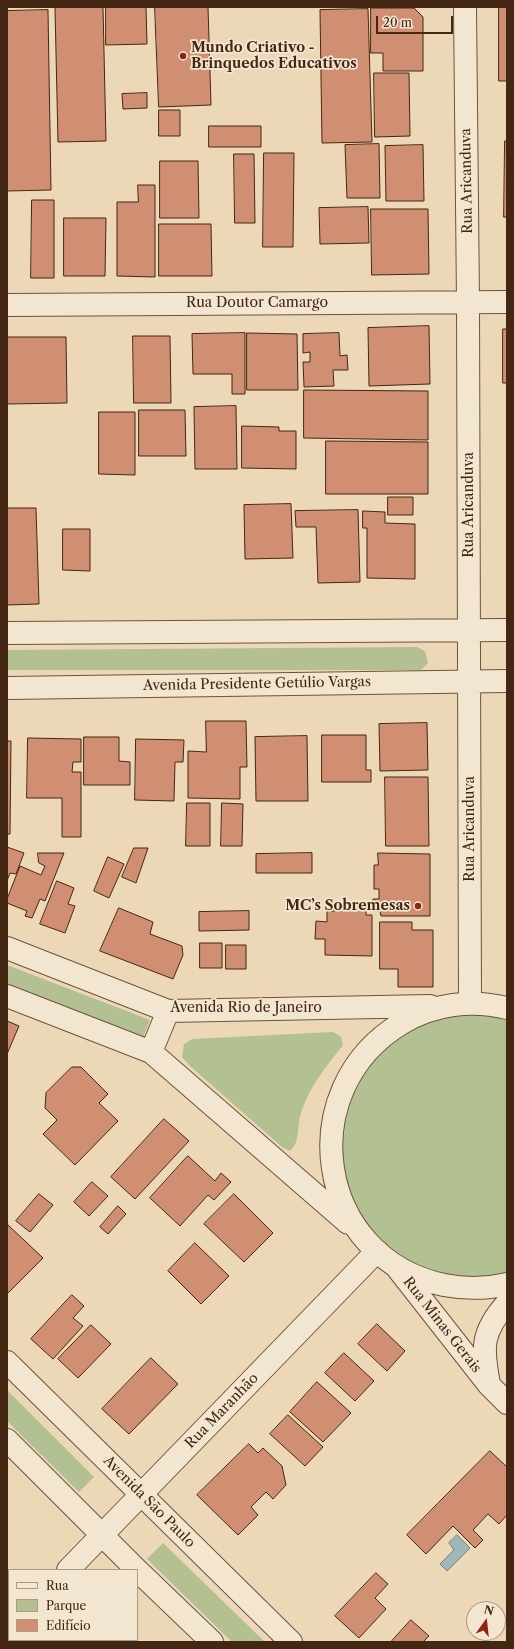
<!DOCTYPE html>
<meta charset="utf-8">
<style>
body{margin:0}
#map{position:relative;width:514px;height:1649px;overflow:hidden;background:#ecd8b7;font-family:"Libre Caslon Text",serif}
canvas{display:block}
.frame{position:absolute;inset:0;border:8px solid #432713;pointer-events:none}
.legend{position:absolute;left:8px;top:1569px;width:130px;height:72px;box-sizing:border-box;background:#f3e6d0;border:1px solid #ad9a84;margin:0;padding:5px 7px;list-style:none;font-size:12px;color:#432713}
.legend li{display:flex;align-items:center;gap:8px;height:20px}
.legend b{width:20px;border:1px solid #ad9a84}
.north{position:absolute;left:466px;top:1601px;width:40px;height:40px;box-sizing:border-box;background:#f3e6d0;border:1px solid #ad9a84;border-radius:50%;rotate:15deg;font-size:11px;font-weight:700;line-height:16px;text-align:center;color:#432713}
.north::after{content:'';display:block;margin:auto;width:14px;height:18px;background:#8f2418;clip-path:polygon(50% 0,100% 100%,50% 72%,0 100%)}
.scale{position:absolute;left:376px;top:16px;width:77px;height:18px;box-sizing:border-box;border:2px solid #432713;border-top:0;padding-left:5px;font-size:12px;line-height:14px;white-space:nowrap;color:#432713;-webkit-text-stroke:3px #f3e6d0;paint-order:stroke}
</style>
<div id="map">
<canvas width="514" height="1649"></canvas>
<div class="frame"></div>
<ul class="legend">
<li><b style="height:5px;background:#f3e6d0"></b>Rua</li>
<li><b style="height:11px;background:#b2c092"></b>Parque</li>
<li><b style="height:11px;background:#d08f73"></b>Edifício</li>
</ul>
<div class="north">N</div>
<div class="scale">20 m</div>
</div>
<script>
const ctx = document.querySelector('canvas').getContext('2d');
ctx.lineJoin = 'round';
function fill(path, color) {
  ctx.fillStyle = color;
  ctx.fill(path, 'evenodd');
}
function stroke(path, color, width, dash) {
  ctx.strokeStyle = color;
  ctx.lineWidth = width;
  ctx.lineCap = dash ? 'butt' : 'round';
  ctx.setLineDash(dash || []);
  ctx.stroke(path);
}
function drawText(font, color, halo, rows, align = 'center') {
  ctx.font = font + ' "Libre Caslon Text",serif';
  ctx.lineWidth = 3.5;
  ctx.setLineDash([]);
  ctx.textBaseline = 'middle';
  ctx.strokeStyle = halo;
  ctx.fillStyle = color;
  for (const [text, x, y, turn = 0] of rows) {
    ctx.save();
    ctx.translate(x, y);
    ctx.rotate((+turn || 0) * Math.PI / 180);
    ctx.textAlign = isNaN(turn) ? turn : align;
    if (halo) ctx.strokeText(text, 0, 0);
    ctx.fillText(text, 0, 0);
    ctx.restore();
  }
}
fill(new Path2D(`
 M417 647 425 651 428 663 421 670H7V650Z
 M7 965 150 1020 143 1038 7 986Z
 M460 1015H484L507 1019V1273C478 1281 455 1278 427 1268 420 1265 411 1263 405 1259 366 1235 338 1189 341 1143 341 1136 344 1128 345 1122 347 1114 347 1103 351 1095 355 1088 360 1082 364 1075 373 1062 381 1050 393 1041 413 1026 437 1019 460 1015Z
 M333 1032 341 1037 343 1045C325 1068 308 1088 300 1117 297 1130 300 1142 290 1151L282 1147 190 1066 182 1057 184 1044 192 1039Z
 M7 1390 94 1477 79 1492 7 1421Z
 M163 1543 265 1642H232L147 1559Z`), '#b2c092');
const water = new Path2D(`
 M457 1535 470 1548 447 1571 440 1564 454 1550 449 1543Z`);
fill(water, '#9fb6bb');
stroke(water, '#7a7d78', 1);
const building = new Path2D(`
 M103 7 106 141 58 142 55 8Z
 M106 7H146L147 44 106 45Z
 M155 7H208L211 105 159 107Z
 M499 7H507V81H499Z
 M371 8H414L423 17V71H383V53H371Z
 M368 9 372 142 322 143 320 10Z
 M48 10 51 190 7 191V11Z
 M374 73H409L410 136 375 137Z
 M147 93V108L123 109 122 94Z
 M159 110H180V136H159Z
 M209 126H261V147H209Z
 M505 141H507V217H504Z
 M379 144 380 198H347L345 145Z
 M423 145 424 201H386L385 146Z
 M264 153H294L293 247H263Z
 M234 154H254L255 223H235Z
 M160 161H198L199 218H160Z
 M138 185H155V277L117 276V202H138Z
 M32 200H54V278H31Z
 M368 207 369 243 320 244 319 208Z
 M371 209H428L429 274 372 275Z
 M64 218H106L105 276H64Z
 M159 224H211L212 276H159Z
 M429 326 430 384 369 386 368 328Z
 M503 329H507V383H503Z
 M245 333V394H232V374H193L192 334Z
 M247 333 297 334 298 390H247Z
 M339 333 340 356 347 355 348 370H333L334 386 304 387 303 362H310V352L303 353V334Z
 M133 336H170L171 403H134Z
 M7 337H66L67 403 7 404Z
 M304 390 428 391V440L304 438Z
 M236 406 237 469H195L194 407Z
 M139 410H185L186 456H139Z
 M99 412H135V475L99 474Z
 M242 426 279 427V431H296V469L242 468Z
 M326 441 428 442V494H326Z
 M388 497H413V515H388Z
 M291 504 293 558 245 559 244 505Z
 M7 508H36L39 604 7 605Z
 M358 510 360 582 318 583 316 527H296L295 511Z
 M363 511 385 512V523L415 524V579L367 578V528H363Z
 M63 529H90V571L63 570Z
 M206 721H246L247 767H240V799L188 798V751L206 752Z
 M427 723 428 770 380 771 379 724Z
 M322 735H366V770H371V782H322Z
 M307 736 308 801H256L255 737Z
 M84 737H119V761L130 762V785H84Z
 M28 738 81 739V762H73L72 772H81V837H62V798H27Z
 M136 739 184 740 183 762H175L174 801 135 800Z
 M7 741H11L10 834H7Z
 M385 777H428L429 846H386Z
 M187 803H210V846H186Z
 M222 803 243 804 242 846H221Z
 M7 847 24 853 16 874 10 873 7 881Z
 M134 848H148L136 883 122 877Z
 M38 853H64L45 901 40 899 32 918 25 916 27 911 7 903V899L20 866 41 875 45 866 39 863Z
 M312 853V873H256V854Z
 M378 853 430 854V916H381L380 911H373V899H379V889H374V865H378Z
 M108 857 124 864 109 898 94 891Z
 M57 881 74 888 68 904 75 906 65 933 40 924Z
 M334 905 366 906V915H372V956L325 955V939H315L316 921 327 922V911H334Z
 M119 908 153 922 150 934 182 946 183 955 173 979 100 951Z
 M249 911V930L199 931V912Z
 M380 922H412V930H433V987H398V969H380Z
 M200 943H222V968H200Z
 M226 945H246V969H226Z
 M7 1021 19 1026 7 1054Z
 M72 1067H81L108 1094 99 1103 118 1121 75 1165 43 1134 57 1120 45 1108 46 1093Z
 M164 1119 189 1141 135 1199 111 1177Z
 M188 1156 215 1181 221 1173 231 1182 214 1200 208 1195 180 1226 150 1198Z
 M92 1182 108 1196 89 1216 74 1202Z
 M39 1194 53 1205 30 1232 16 1221Z
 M234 1194 273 1233 244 1262 204 1224Z
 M118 1206 126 1214 108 1234 100 1227Z
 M8 1225 43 1258 7 1294V1226Z
 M195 1243 229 1276 201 1304 168 1271Z
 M72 1295 84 1306 73 1318 83 1326 53 1359 31 1339Z
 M377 1324 405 1351 387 1371 358 1344Z
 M91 1325 111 1344 78 1378 58 1359Z
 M344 1353 374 1381 355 1401 325 1373Z
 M151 1358 178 1384 129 1434 102 1409Z
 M317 1382 351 1413 323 1442 290 1412Z
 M288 1415 323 1447 305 1466 270 1434Z
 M249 1444 258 1453 263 1448 282 1466 286 1485 273 1499 266 1492 251 1507 258 1515 238 1535 197 1495Z
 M490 1451 507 1467V1515L499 1524 488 1514 473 1530 483 1540 475 1548 453 1526 426 1554 407 1535Z
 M376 1573 388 1584 375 1598 386 1609 359 1638 335 1616Z
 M411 1620 429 1636 423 1642H391Z`);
fill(building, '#d08f73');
stroke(building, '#432713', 1);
const minor = new Path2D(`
 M465 7 468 302 470 1004
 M7 305 507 302
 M7 633 507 630
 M7 688 507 681
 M7 948 168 1011 430 1006
 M7 996 151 1052 348 1223
 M507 1008C472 999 433 1004 402 1023 291 1089 315 1258 444 1285 465 1289 486 1289 507 1284
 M151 1052 168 1011
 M398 1269 489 1385 507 1403
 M7 1362 291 1642
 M489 1384C482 1348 481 1332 507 1303
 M7 1440 137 1570
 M68 1570 377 1251
 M137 1570 212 1642
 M7 1611 9 1613
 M7 1632 9 1630`);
stroke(minor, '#6d533c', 24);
stroke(minor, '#f3e6d0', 22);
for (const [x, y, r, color] of [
 [183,56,4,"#8f2418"],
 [418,906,4,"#8f2418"]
]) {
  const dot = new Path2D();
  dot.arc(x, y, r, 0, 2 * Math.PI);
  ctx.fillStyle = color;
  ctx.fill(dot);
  stroke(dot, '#f3e6d0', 1.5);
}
drawText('bold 14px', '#432713', '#f3e6d0', [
 ["Mundo Criativo -",191,48],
 ["Brinquedos Educativos",191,64],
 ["MC’s Sobremesas",410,906,"right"]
], 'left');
drawText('14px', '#432713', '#f3e6d0', [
 ["Rua Aricanduva",467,181,-91],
 ["Rua Doutor Camargo",257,303],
 ["Rua Aricanduva",469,505,-90],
 ["Avenida Presidente Getúlio Vargas",257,684,-1],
 ["Rua Aricanduva",470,829,-90],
 ["Avenida Rio de Janeiro",246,1008],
 ["Rua Minas Gerais",442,1325,52],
 ["Rua Maranhão",222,1411,-46],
 ["Avenida São Paulo",149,1502,45]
]);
</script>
